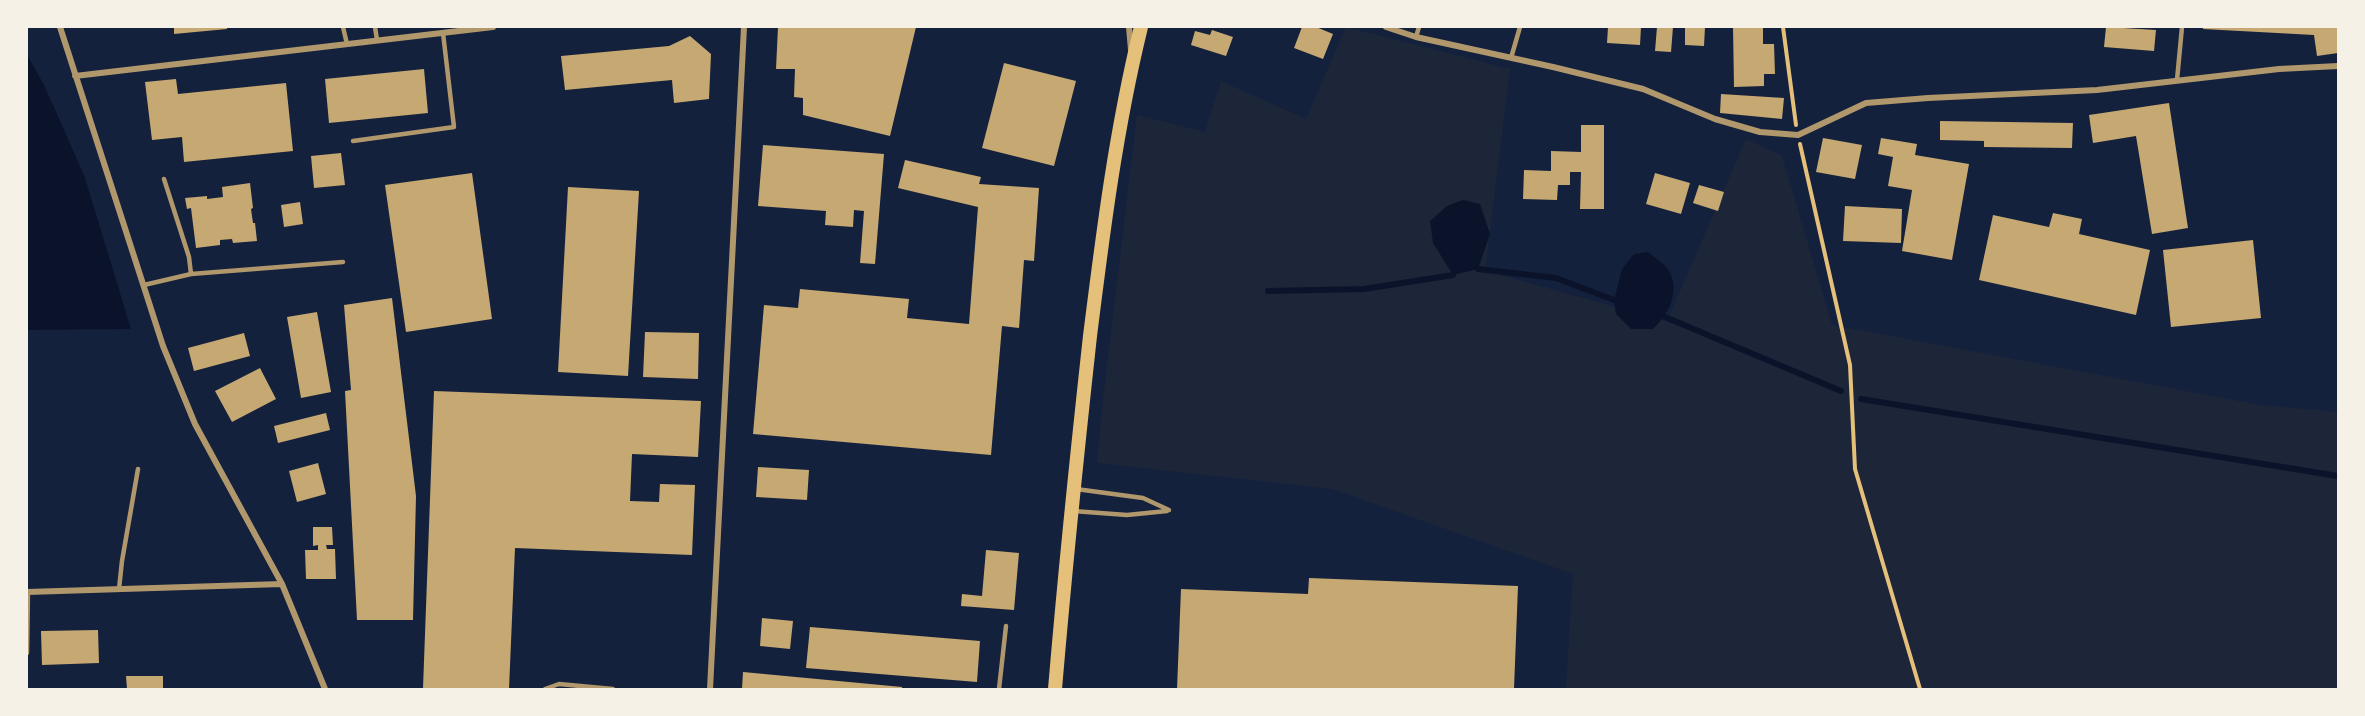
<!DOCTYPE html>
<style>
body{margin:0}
#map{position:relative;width:2365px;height:716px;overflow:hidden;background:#14213d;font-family:Montserrat,sans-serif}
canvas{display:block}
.frame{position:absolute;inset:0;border:28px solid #f6f1e7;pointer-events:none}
</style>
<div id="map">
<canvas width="2365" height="716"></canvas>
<div class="frame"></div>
</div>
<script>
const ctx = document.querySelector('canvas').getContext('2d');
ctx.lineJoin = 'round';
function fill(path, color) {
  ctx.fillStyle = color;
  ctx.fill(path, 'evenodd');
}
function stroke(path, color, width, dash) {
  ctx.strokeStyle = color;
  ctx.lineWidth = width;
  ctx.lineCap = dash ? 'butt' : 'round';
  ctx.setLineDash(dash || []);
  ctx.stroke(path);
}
fill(new Path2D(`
 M1346 27 1510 69 1485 271 1667 321 1746 139 1782 156 1832 325 2261 405 2338 412V689H1566L1573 574 1332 489 1097 463 1103 399 1137 115 1205 132 1221 81 1306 119Z`), '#1d2539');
fill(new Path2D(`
 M27 55 44 85 84 175 131 329 27 330Z
 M1463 200 1480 204 1490 234 1478 269 1453 275 1433 243 1430 221 1447 206Z
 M1648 252C1654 257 1662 262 1667 268 1682 289 1669 314 1653 329H1631L1616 314 1614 300 1622 269 1634 254Z`), '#0b132b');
stroke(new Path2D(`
 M1478 269 1556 278 1614 300
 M1268 291 1364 289 1453 275
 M1665 317 1841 391
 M1861 399 2338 476`), '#0b132b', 6);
fill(new Path2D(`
 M174 27H227V29L174 34Z
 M778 27H916L890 136 803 115V98L794 97 795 69H776Z
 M1302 27H1316L1333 34 1323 59 1294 48Z
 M1608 27H1641L1640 45 1607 43Z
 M1657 27H1673L1671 52 1655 51Z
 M1685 27H1705L1704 46 1685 45Z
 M1733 27H1763V44H1774L1775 74H1764V86L1734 87Z
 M2106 27 2156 30 2154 51 2104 47Z
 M2203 27H2338V53L2317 56 2314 35 2203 29Z
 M1212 30 1233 37 1226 56 1191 45 1195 31 1210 35Z
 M690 36 711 54 709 99 674 103 672 80 565 90 561 56 669 46Z
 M1004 63 1076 81 1054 166 982 148Z
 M424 69 428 113 329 123 325 79Z
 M176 79 178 94 286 83 293 151 184 162 182 137 152 140 145 82Z
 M1721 94 1784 98 1782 119 1720 113Z
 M2169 103 2188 228 2152 234 2136 136 2093 143 2089 115Z
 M1940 121 2073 123 2072 148 1984 147V141L1940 140Z
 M1581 125H1604V209H1580L1581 172H1570V185H1558L1557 200 1523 199 1524 170 1551 171V151L1581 152Z
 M1823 138 1862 145 1855 179 1816 172Z
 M1881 138 1917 144 1915 155 1969 164 1952 260 1902 251 1912 190 1888 186 1893 157 1878 154Z
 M763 145 884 154 875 264 860 263 864 211 854 210 853 227 825 225 826 211 758 206Z
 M341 153 345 185 314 188 311 156Z
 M905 160 981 177 979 184 1039 188 1034 261 1024 260 1019 328 1002 326 991 455 753 434 764 305 798 308 800 289 909 299 907 318 969 324 978 207 898 188Z
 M472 173 492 319 406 332 385 185Z
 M1655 173 1690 183 1681 214 1646 204Z
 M250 183 253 208 251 209 253 223H255L257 241 233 243 232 239 220 240V245L196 248 191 208 187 209 185 198 207 196V199L223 197 222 187Z
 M1699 185 1724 192 1718 211 1693 203Z
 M568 187 639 191 628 376 558 372Z
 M300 202 303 224 284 227 281 205Z
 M1845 206 1902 209 1901 243 1843 241Z
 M2053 213 2082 219 2079 234 2150 250 2136 315 1979 280 1993 215 2049 227Z
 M2253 240 2261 318 2171 327 2163 250Z
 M392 298 416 496 413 620H357L345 391 351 390 344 305Z
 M317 312 331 392 301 398 287 317Z
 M645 332 699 333 698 379 643 377Z
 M244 333 250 356 194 371 188 348Z
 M260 368 276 399 232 422 215 391Z
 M434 391 701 401 698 457 632 454 630 501 659 502 660 484 695 485 692 555 515 548 509 689 423 688Z
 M326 413 330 430 278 443 274 426Z
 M318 463 326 494 297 502 289 471Z
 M758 467 809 470 807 500 756 497Z
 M313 527H332L333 545H326L327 549H335L336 579H306L305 550H318V545L313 546Z
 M986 550 1019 553 1014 610 961 606 962 594 982 596Z
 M1309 578 1518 586 1514 689H1177L1181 589 1308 594Z
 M762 618 793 621 790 649 760 646Z
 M810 627 980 641 977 682 806 668Z
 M98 630 99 663 42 665 41 631Z
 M743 672 902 687V689H742Z
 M126 676H163V689H127Z`), '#c6a872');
stroke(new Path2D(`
 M1783 27 1796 125
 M1800 144 1850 365 1855 469 1920 689`), '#e5c07b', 4);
stroke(new Path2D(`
 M343 27 347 44
 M375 27 377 40
 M1416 37 1419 27
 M1511 58 1520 27
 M2177 80 2182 27
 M353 141 454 127 443 33
 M164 179 189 257 191 274
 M144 285 191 274 343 262
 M1076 489 1143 498 1169 510
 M1073 511 1127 515 1167 511
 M119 589 122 561 138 469
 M27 653 28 592
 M545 689 559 684 613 689
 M999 689 1006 626`), '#b1986c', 4.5);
stroke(new Path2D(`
 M60 27 163 346 195 424 282 584 325 689
 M1129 27 1131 50
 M1386 27 1416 37 1553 67 1643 89 1715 119 1760 132 1798 135 1866 103 1928 98 2097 90 2279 69 2338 66
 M75 76 493 27
 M27 592 282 584
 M710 689 744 27`), '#b1986c', 6);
stroke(new Path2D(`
 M1055 689C1065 571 1077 454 1090 336 1103 232 1116 129 1141 27`), '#e5c07b', 14);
</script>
